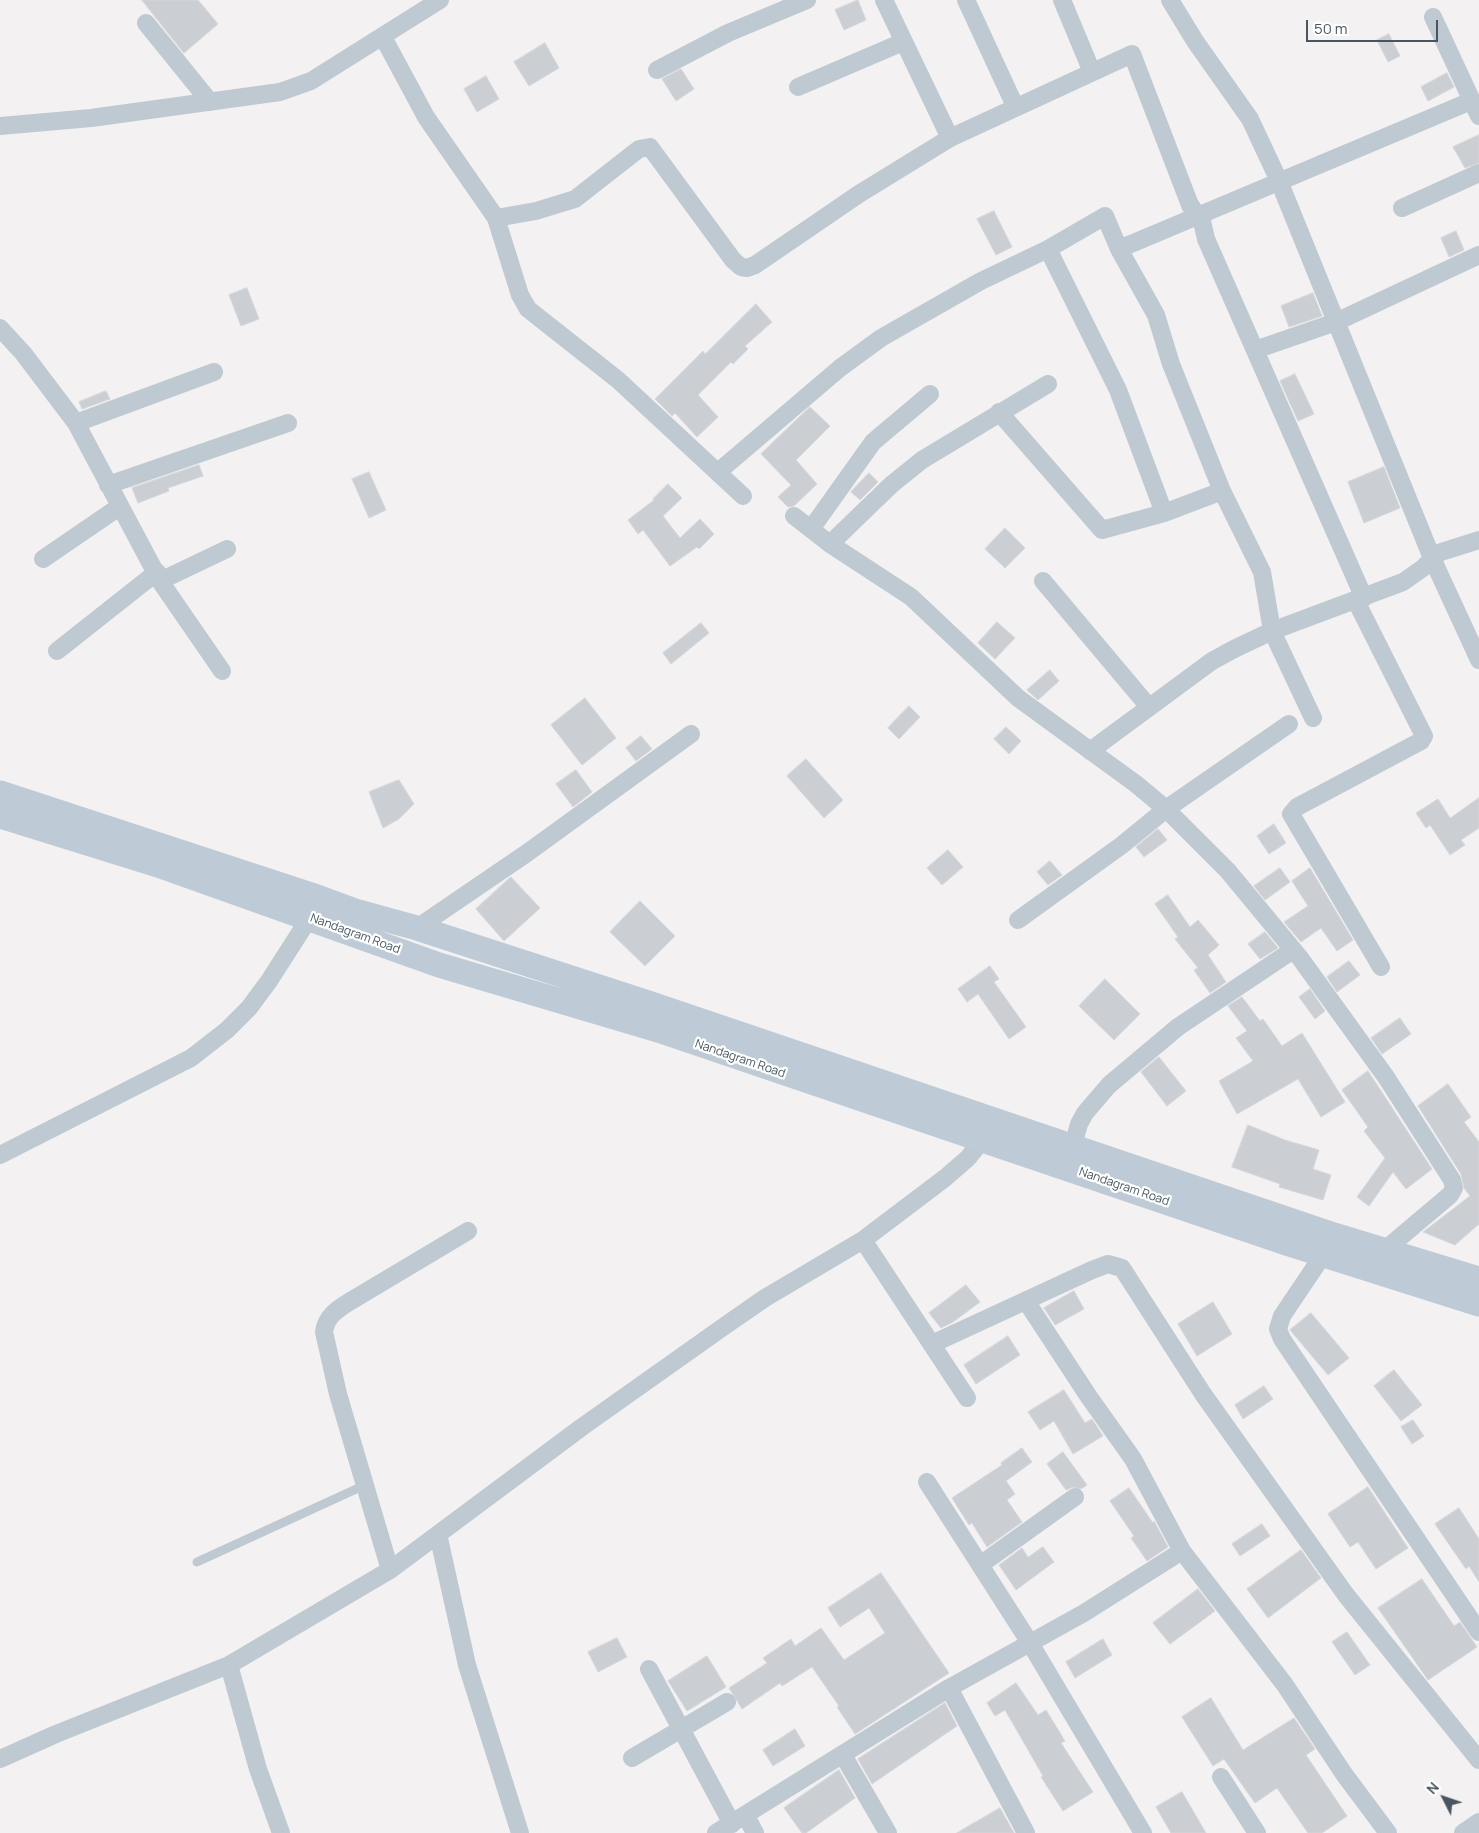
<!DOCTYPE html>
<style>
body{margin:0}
#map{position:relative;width:1479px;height:1833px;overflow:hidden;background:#f3f1f1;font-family:Manrope,sans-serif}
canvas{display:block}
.north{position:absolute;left:1419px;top:1773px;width:50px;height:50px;-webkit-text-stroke:4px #fff;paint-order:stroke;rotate:311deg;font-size:14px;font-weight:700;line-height:20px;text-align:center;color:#475660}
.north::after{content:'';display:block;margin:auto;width:18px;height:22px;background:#475660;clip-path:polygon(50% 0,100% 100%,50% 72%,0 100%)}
.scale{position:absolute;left:1306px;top:20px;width:132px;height:22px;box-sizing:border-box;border:2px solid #475660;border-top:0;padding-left:6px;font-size:15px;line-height:18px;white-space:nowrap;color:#475660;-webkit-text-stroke:4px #fff;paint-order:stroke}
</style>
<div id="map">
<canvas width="1479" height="1833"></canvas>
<div class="north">N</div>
<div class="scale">50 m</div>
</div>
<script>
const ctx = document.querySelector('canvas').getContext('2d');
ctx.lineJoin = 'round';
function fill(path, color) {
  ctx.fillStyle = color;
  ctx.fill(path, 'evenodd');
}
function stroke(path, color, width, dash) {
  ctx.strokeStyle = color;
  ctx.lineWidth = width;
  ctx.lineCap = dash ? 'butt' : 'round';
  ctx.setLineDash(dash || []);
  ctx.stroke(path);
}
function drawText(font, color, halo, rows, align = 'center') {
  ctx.font = font + ' Manrope,sans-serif';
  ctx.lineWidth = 4.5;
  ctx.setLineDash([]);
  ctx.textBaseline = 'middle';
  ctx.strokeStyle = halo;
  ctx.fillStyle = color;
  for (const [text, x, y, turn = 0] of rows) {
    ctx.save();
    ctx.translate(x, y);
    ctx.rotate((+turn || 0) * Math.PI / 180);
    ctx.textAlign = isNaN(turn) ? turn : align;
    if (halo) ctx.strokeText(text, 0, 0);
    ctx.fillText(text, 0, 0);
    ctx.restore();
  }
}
const building = new Path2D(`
 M142 0H198L218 24 184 53Z
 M858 0 866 20 844 30 835 10Z
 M1389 34 1400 56 1388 62 1377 40Z
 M545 43 559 68 529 86 514 62Z
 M681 69 694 89 676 101 662 79Z
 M1447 73 1454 87 1428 101 1421 87Z
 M486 76 499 99 477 112 464 89Z
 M1479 135V163L1465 168 1453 147Z
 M994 211 1012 247 996 255 977 219Z
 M1456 231 1464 250 1449 257 1441 238Z
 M247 288 259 319 241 326 229 295Z
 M1313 293 1322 316 1289 327 1281 306Z
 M756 304 772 322 745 346 748 349 733 364 731 362 698 395 718 417 697 437 675 413 672 416 655 399 703 351 705 354Z
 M1295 374 1314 414 1298 421 1280 381Z
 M106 391 110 399 82 409 79 402Z
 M810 407 830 426 796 460 817 484 794 506 788 507 778 497 791 485 761 454Z
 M199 465 203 476 168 488 169 491 138 503 132 488Z
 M1384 467 1400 508 1364 523 1348 482Z
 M369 472 386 510 369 518 352 479Z
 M869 473 878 482 860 500 851 492Z
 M668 484 682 498 663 516 680 538 700 519 714 534 699 549 697 547 670 566 643 530 638 534 628 520 654 500 653 499Z
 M1005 528 1025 548 1005 568 985 549Z
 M997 622 1015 638 995 659 978 643Z
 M701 623 709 633 671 664 663 653Z
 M1050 670 1059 681 1038 700 1027 690Z
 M585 698 616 738 582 765 551 725Z
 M909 706 920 717 899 739 888 728Z
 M1006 727 1021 741 1009 754 994 739Z
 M641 736 652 749 636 761 626 748Z
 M806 759 843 800 824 818 787 776Z
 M576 770 592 792 573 807 556 784Z
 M399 780 414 804 399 819 383 828 369 792Z
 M1479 798V828L1461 840 1465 845 1450 855 1430 825 1426 828 1416 813 1438 799 1450 818Z
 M1274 824 1286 843 1269 854 1257 836Z
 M1158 829 1167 840 1144 857 1136 847Z
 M948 850 963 867 942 885 927 868Z
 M1050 861 1062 875 1048 885 1037 872Z
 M1280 868 1290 882 1265 900 1254 886Z
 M1310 868 1353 940 1337 951 1321 928 1301 942 1284 922 1308 906 1292 881Z
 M511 877 540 908 504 941 476 909Z
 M1168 895 1190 927 1198 920 1219 945 1208 955 1226 982 1210 993 1194 970 1198 968 1175 939 1178 937 1155 904Z
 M640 901 675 936 645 966 610 932Z
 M1265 932 1278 948 1260 959 1248 944Z
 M1349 961 1360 975 1337 992 1327 977Z
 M990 966 999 979 994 982 1026 1027 1009 1039 978 994 967 1002 958 989Z
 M1105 979 1140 1014 1114 1040 1079 1006Z
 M1310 989 1325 1011 1315 1019 1299 997Z
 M1242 997 1260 1021 1263 1019 1282 1046 1302 1033 1345 1102 1321 1117 1298 1079 1237 1114 1219 1081 1253 1061 1236 1038 1247 1031 1228 1006Z
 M1400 1018 1411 1034 1382 1054 1371 1038Z
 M1159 1057 1186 1091 1167 1106 1141 1072Z
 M1368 1071 1432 1169 1406 1189 1393 1172 1369 1206 1357 1197 1385 1158 1364 1131 1368 1127 1342 1090Z
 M1448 1084 1471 1117 1464 1122 1479 1142V1224L1455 1245 1423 1232 1470 1196 1464 1188 1461 1174 1418 1106Z
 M1248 1125 1285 1140 1319 1150 1313 1169 1331 1175 1323 1200 1279 1187 1280 1184 1232 1167Z
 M966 1285 980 1302 953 1322 941 1328 929 1313Z
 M1074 1291 1084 1309 1055 1325 1044 1308Z
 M1213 1302 1232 1334 1197 1356 1178 1324Z
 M1311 1313 1349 1358 1328 1375 1290 1330Z
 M1008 1336 1020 1355 976 1384 964 1365Z
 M1394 1370 1422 1405 1401 1421 1374 1386Z
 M1264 1386 1273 1399 1243 1419 1235 1405Z
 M1064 1390 1085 1423 1092 1419 1103 1436 1073 1454 1054 1421 1040 1430 1028 1412Z
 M1413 1420 1424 1436 1412 1444 1401 1427Z
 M1022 1448 1032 1462 1006 1481 1015 1494 1007 1500 1022 1522 987 1547 972 1523 969 1525 952 1498 1002 1465 1001 1463Z
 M1063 1452 1087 1485 1081 1489 1073 1487 1066 1490 1047 1464Z
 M1368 1487 1408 1548 1376 1569 1358 1542 1350 1547 1328 1514Z
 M1129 1488 1153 1523 1154 1521 1168 1547 1147 1561 1131 1538 1134 1536 1110 1501Z
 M1459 1508 1479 1539V1582L1469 1566 1466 1569 1435 1524Z
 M1262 1524 1270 1536 1240 1556 1232 1544Z
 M1043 1547 1054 1562 1016 1590 999 1565 1022 1548 1028 1557Z
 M1301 1550 1321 1578 1268 1618 1247 1589Z
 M881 1573 949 1673 855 1734 837 1707 839 1706 812 1667 782 1686 780 1683 742 1709 729 1688 767 1663 763 1658 791 1639 795 1646 821 1628 844 1660 885 1633 869 1608 840 1627 828 1608Z
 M1422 1579 1454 1626 1460 1622 1477 1647 1428 1680 1378 1608Z
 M1198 1589 1215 1611 1170 1644 1153 1623Z
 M1347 1632 1370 1665 1355 1675 1332 1642Z
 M617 1638 627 1657 598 1672 588 1652Z
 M1103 1639 1112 1655 1075 1678 1066 1662Z
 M707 1656 726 1687 687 1711 668 1681Z
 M1016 1683 1038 1715 1046 1710 1065 1741 1061 1743 1093 1792 1063 1811 1041 1777 1043 1776 1005 1710 995 1716 987 1703Z
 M1211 1698 1243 1750 1294 1718 1315 1749 1306 1755 1347 1816 1322 1833H1308L1277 1788 1255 1803 1224 1759 1213 1766 1182 1717Z
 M945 1703 957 1726 872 1784 858 1759Z
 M795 1729 805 1746 773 1766 763 1750Z
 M839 1770 855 1798 806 1833H802L784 1808Z
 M1182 1792 1206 1833H1171L1156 1807Z
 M1000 1808 1014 1833H957Z`);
fill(building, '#cbced3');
stroke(building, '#d4d7dc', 1);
stroke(new Path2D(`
 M197 1562 365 1485`), '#bec9d1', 9);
stroke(new Path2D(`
 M884 0 950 138
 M966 0 1015 106
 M1062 0 1092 72
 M1170 0 1195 41 1250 119 1279 181 1432 558 1479 660
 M1433 17 1479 116
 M146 23 210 102
 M383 37 426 117 496 218 520 295 528 309 618 380 743 496
 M657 70 728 33 807 0
 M798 87 903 42
 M0 126 91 118 280 92 311 81 440 0
 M1402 208 1479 173
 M496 218 536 211 575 199 639 149 650 147 733 260 741 267 747 268 755 265 859 194 950 138 1132 54 1190 205 1202 221 1206 239 1364 598
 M1048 249 1118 390 1164 513
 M1119 249 1471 101
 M0 328 23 353 76 423 160 581 222 671
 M1255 350 1336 322 1479 255
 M999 412 1102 530 1164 513 1222 491
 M76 423 214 372
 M718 472 840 368 881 338 981 281 1048 249 1105 216 1119 249 1156 315 1171 364 1222 491 1262 572 1272 631 1313 718
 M108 485 288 423
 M794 516 830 544 911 597 1018 698 1136 784 1166 809 1228 871 1300 958 1386 1077 1452 1180 1454 1188 1450 1195 1386 1249
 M811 529 873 442 930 394
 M830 544 891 485 922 460 1048 384
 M43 559 119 507
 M160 581 227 549
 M1043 581 1149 707
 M1356 601 1424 736 1421 741 1297 807 1291 814 1381 967
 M57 651 157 572
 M1090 751 1212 661 1234 649 1272 631 1403 582 1423 568 1438 553 1479 540
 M1018 920 1122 845 1166 809 1289 724
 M417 928 527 853 691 734
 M0 1155 191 1058 227 1030 249 1008 269 981 310 917
 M1070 1157 1079 1124 1085 1113 1109 1085 1178 1027 1293 950
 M863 1240 967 1398
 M1323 1255 1282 1316 1278 1329 1282 1339 1479 1632
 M1026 1301 1089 1397 1133 1459 1182 1551 1285 1685 1344 1774 1388 1833
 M932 1344 1092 1270 1108 1264 1122 1268 1203 1394 1346 1595 1479 1760
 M927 1482 1030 1643 1143 1833
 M438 1534 467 1665 520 1833
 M980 1565 1075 1497
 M390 1570 338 1394 324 1332C326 1317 336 1310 349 1302L468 1231
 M229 1665 258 1769 281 1833
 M649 1669 732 1824
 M949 1688 1026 1833
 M843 1755 888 1833
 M632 1758 727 1702
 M0 1759 56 1734 229 1665 390 1570 582 1427 726 1325 765 1298 863 1240 945 1178 968 1158 988 1133
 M1221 1777 1257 1833
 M746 1816 755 1833
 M716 1833 949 1688 1084 1613 1182 1551
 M1463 1833 1479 1822`), '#bec9d1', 18);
stroke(new Path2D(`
 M0 793 317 897 355 911 417 928 648 1003 1334 1235 1479 1279
 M0 816 158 865 439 965 658 1030 1286 1243 1479 1304`), '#becad5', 25);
drawText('12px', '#475660', '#fff', [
 ["Nandagram Road",355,934,20],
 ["Nandagram Road",740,1059,19],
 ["Nandagram Road",1124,1187,19]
]);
</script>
